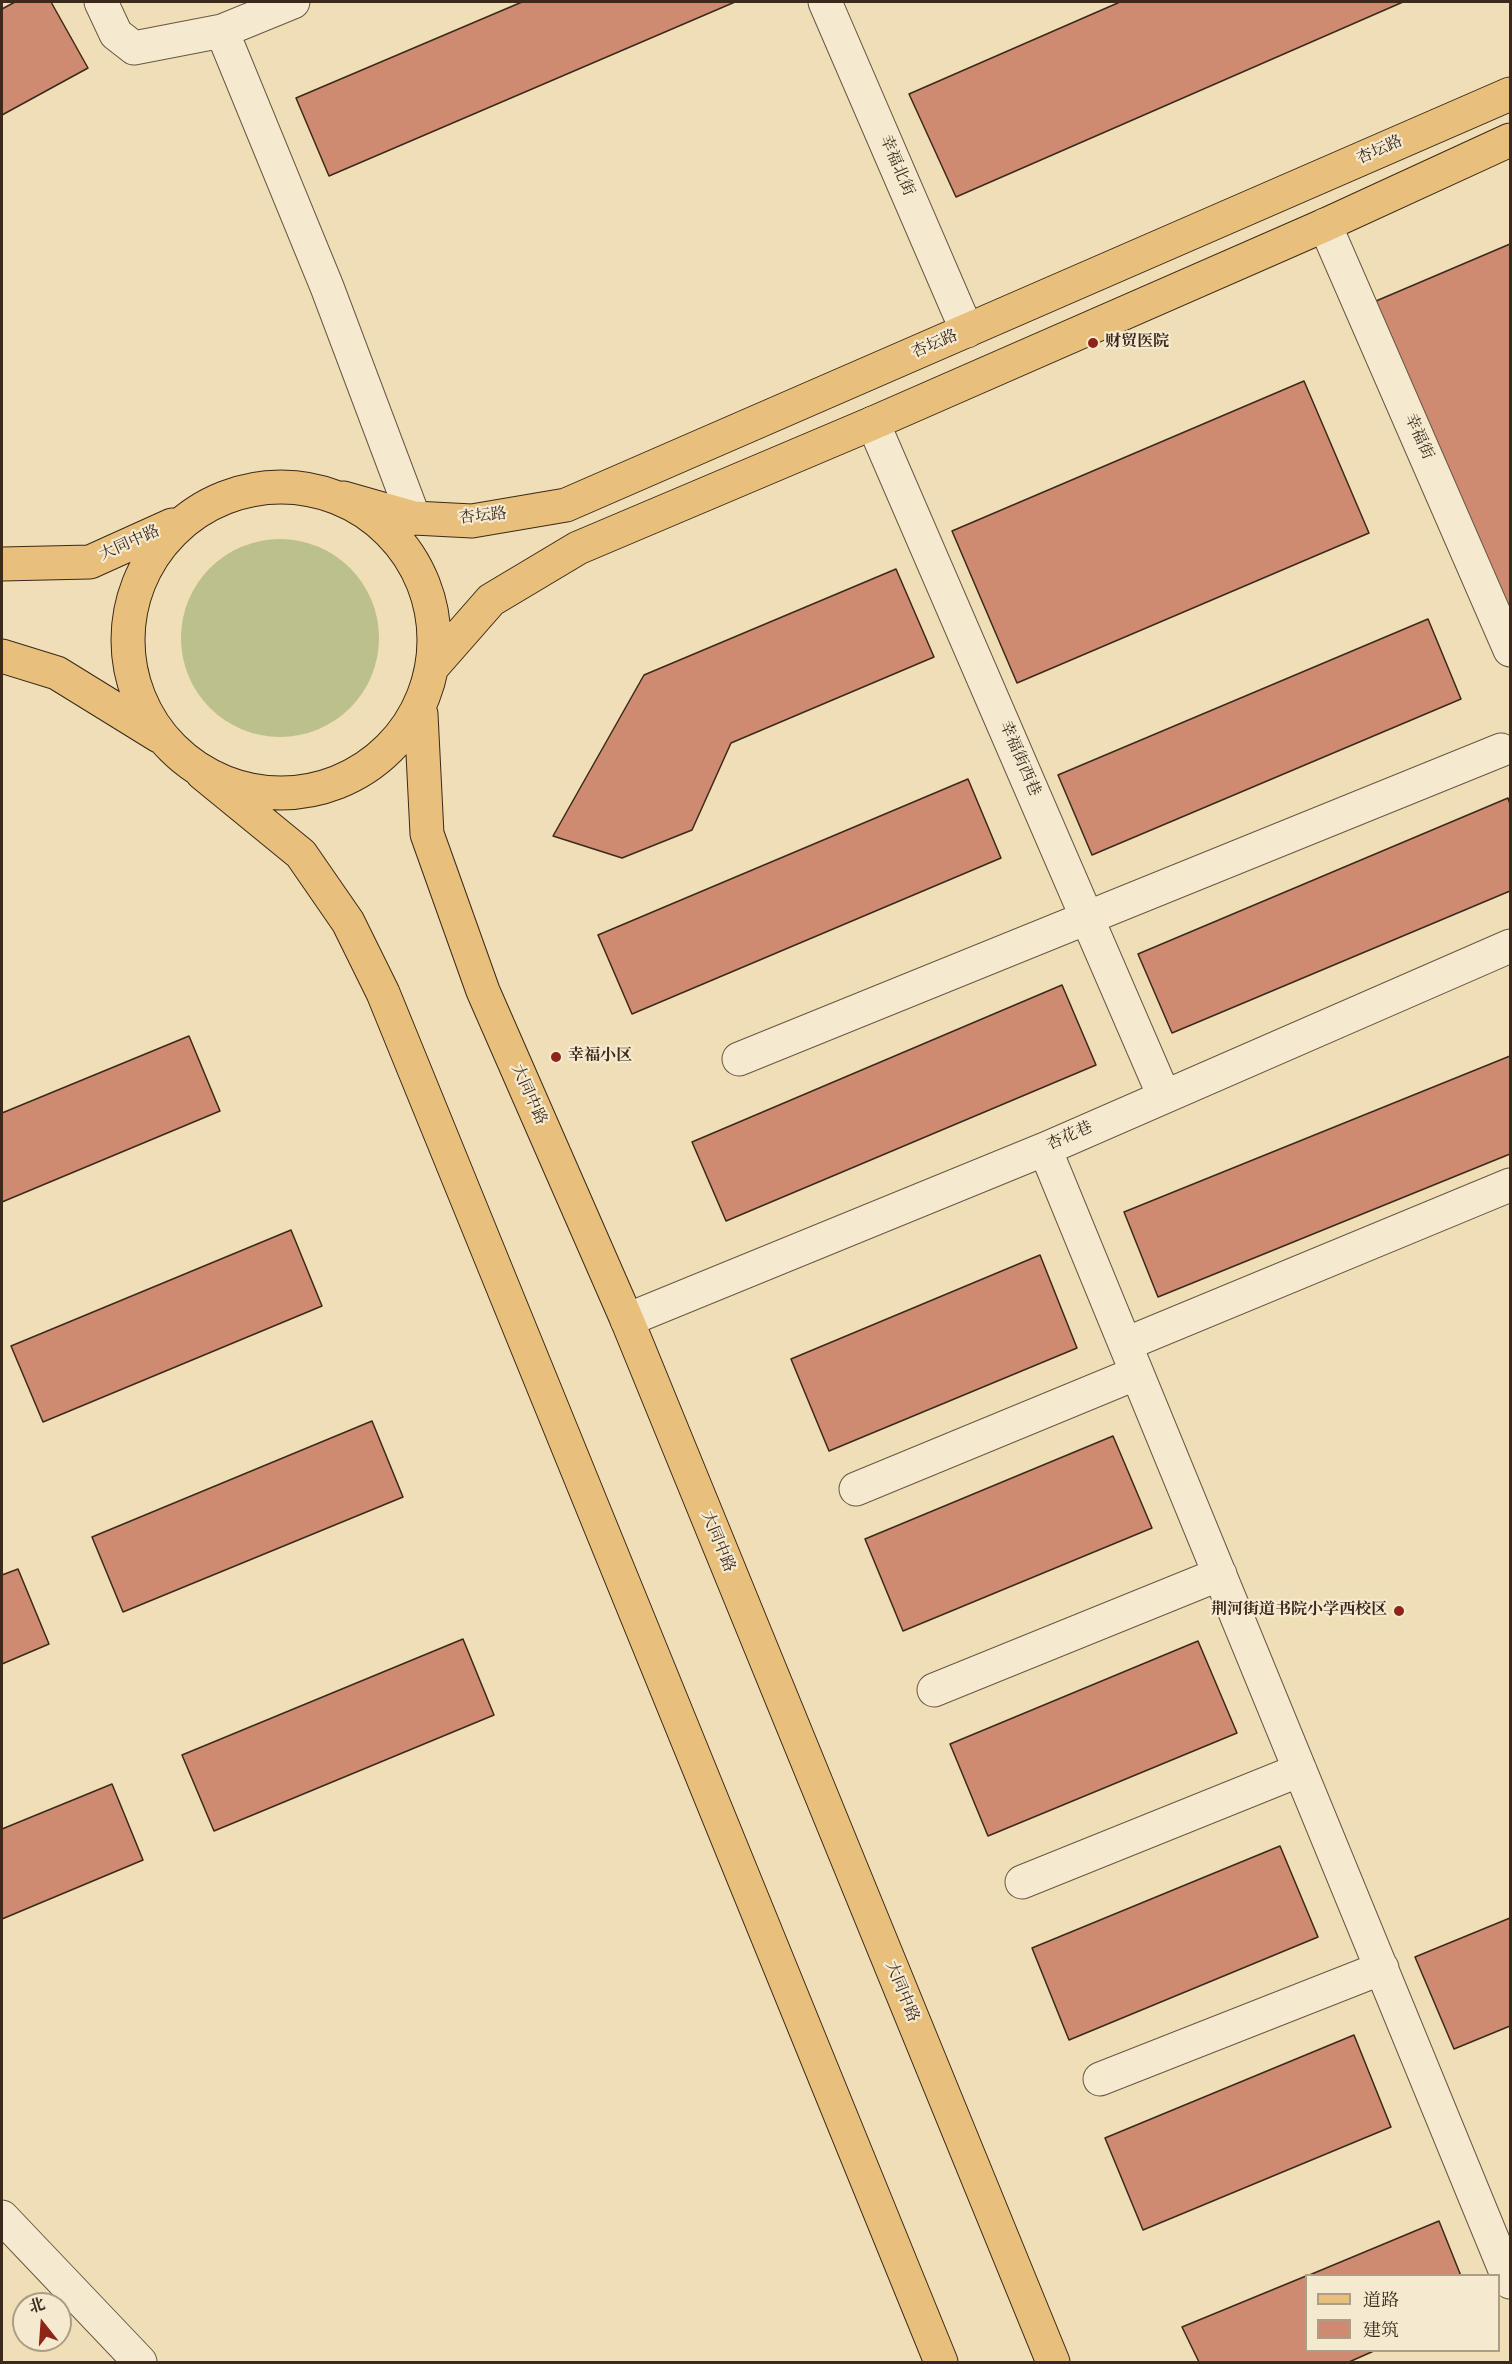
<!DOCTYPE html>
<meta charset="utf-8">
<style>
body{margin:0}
#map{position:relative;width:1512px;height:2364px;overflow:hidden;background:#efdeb6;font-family:"IM FELL English","Noto Serif SC",serif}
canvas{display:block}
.frame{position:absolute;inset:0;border:3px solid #3b291b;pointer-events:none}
.legend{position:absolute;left:1305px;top:2274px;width:195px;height:78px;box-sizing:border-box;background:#f5ead0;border:2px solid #ab9d88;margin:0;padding:8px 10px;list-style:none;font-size:18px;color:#3b291b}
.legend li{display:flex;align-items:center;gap:12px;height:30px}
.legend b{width:30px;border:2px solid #ab9d88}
.north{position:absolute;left:12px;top:2292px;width:60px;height:60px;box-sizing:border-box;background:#f5ead0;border:2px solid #ab9d88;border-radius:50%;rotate:343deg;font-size:16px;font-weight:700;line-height:24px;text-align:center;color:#3b291b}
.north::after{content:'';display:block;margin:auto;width:21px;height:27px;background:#8f2418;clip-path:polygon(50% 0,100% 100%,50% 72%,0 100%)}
</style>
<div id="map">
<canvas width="1512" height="2364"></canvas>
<div class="frame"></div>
<ul class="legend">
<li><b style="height:8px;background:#e8bf7b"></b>道路</li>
<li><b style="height:16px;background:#ce8b71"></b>建筑</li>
</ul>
<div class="north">北</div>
</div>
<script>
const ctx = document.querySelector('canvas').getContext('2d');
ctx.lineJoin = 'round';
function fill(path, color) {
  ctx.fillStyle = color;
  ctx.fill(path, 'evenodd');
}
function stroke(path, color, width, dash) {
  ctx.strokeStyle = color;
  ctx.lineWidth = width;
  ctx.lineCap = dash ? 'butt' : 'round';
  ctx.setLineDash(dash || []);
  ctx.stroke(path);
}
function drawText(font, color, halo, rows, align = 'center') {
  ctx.font = font + ' "IM FELL English","Noto Serif SC",serif';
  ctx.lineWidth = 4.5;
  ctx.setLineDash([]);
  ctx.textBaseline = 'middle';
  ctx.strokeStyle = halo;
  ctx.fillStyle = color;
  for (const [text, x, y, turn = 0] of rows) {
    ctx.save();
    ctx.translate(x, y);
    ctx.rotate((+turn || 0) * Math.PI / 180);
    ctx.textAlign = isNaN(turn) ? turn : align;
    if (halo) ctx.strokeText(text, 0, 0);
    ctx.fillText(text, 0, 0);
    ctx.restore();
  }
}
fill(new Path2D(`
 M181 638a99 99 0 1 1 198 0a99 99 0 1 1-198 0Z`), '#bcc08c');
const building = new Path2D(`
 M15 2H51L88 68 2 115V9Z
 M522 2H735L329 176 296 98Z
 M1120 2H1403L956 197 909 94Z
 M1510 244V622L1369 304Z
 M1304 381 1369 533 1017 683 952 531Z
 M896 569 934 657 731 743 692 830 622 858 553 836 644 675Z
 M1428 619 1461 699 1092 855 1058 775Z
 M968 779 1001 858 632 1014 598 935Z
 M1508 798 1510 804V891L1172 1033 1138 954Z
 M1062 985 1096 1065 726 1221 692 1142Z
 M189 1036 220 1111 2 1202V1113Z
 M1510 1056V1154L1158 1297 1124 1212Z
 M291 1230 322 1306 43 1422 11 1346Z
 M1040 1255 1077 1348 829 1451 791 1359Z
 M372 1421 403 1497 123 1612 92 1537Z
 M1113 1436 1152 1528 903 1631 865 1539Z
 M18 1569 49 1644 2 1664V1575Z
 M463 1639 494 1715 214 1831 182 1755Z
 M1198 1641 1237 1733 988 1836 950 1744Z
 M112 1784 143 1860 2 1919V1829Z
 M1280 1846 1318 1937 1069 2040 1032 1948Z
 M1510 1918V2026L1454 2049 1415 1957Z
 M1354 2035 1391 2127 1143 2230 1105 2138Z
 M1439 2221 1461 2276H1307Z
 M1306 2276V2350H1376L1349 2362H1199L1182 2327Z`);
fill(building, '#ce8b71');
stroke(building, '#3b291b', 1.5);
const minor = new Path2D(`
 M101 2 116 34 134 48 222 31 293 2
 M825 2 967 331
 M222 31 327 287 414 518
 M1325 225 1510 650
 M873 423 1164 1096
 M739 1059 1501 750
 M1045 1149 1510 2282
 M627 1320 1045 1149 1510 946
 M1126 1344 1510 1185
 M856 1489 1137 1373
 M934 1690 1220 1574
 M1022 1882 1300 1770
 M1100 2079 1382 1968
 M2 2217 140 2362`);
const major = new Path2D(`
 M128 640a153 153 0 1 1 306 0a153 153 0 1 1-306 0Z
 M344 498 414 518 472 521 566 505 1510 94
 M2 564 90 562 172 525
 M2 656 57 673 159 736
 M434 665 491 600 578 548 873 423 1325 225 1510 140
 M421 714 427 834 483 991 627 1320 1053 2362
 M202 773 301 854 348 922 383 993 941 2362`);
stroke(minor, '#685642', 35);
stroke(major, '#3b291b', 35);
stroke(minor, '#f5ead0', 33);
stroke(major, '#e8bf7b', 33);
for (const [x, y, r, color] of [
 [1093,343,6,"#8f2418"],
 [556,1057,6,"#8f2418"],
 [1399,1611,6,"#8f2418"]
]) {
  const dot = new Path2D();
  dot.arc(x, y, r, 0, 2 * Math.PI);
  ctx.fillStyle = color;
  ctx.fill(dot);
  stroke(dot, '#f5ead0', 2);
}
drawText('16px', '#3b291b', '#f5ead0', [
 ["杏坛路",1380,151,-24],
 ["幸福北街",896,166,67],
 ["杏坛路",935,345,-23],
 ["幸福街",1418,437,66],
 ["杏坛路",483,517,-6],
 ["大同中路",130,544,-24],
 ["幸福街西巷",1019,759,67],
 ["大同中路",528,1095,66],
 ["杏花巷",1070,1137,-24],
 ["大同中路",717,1542,68],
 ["大同中路",901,1992,68]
]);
drawText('bold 16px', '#3b291b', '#f5ead0', [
 ["财贸医院",1105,343],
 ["幸福小区",568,1057],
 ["荆河街道书院小学西校区",1387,1611,"right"]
], 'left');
</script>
